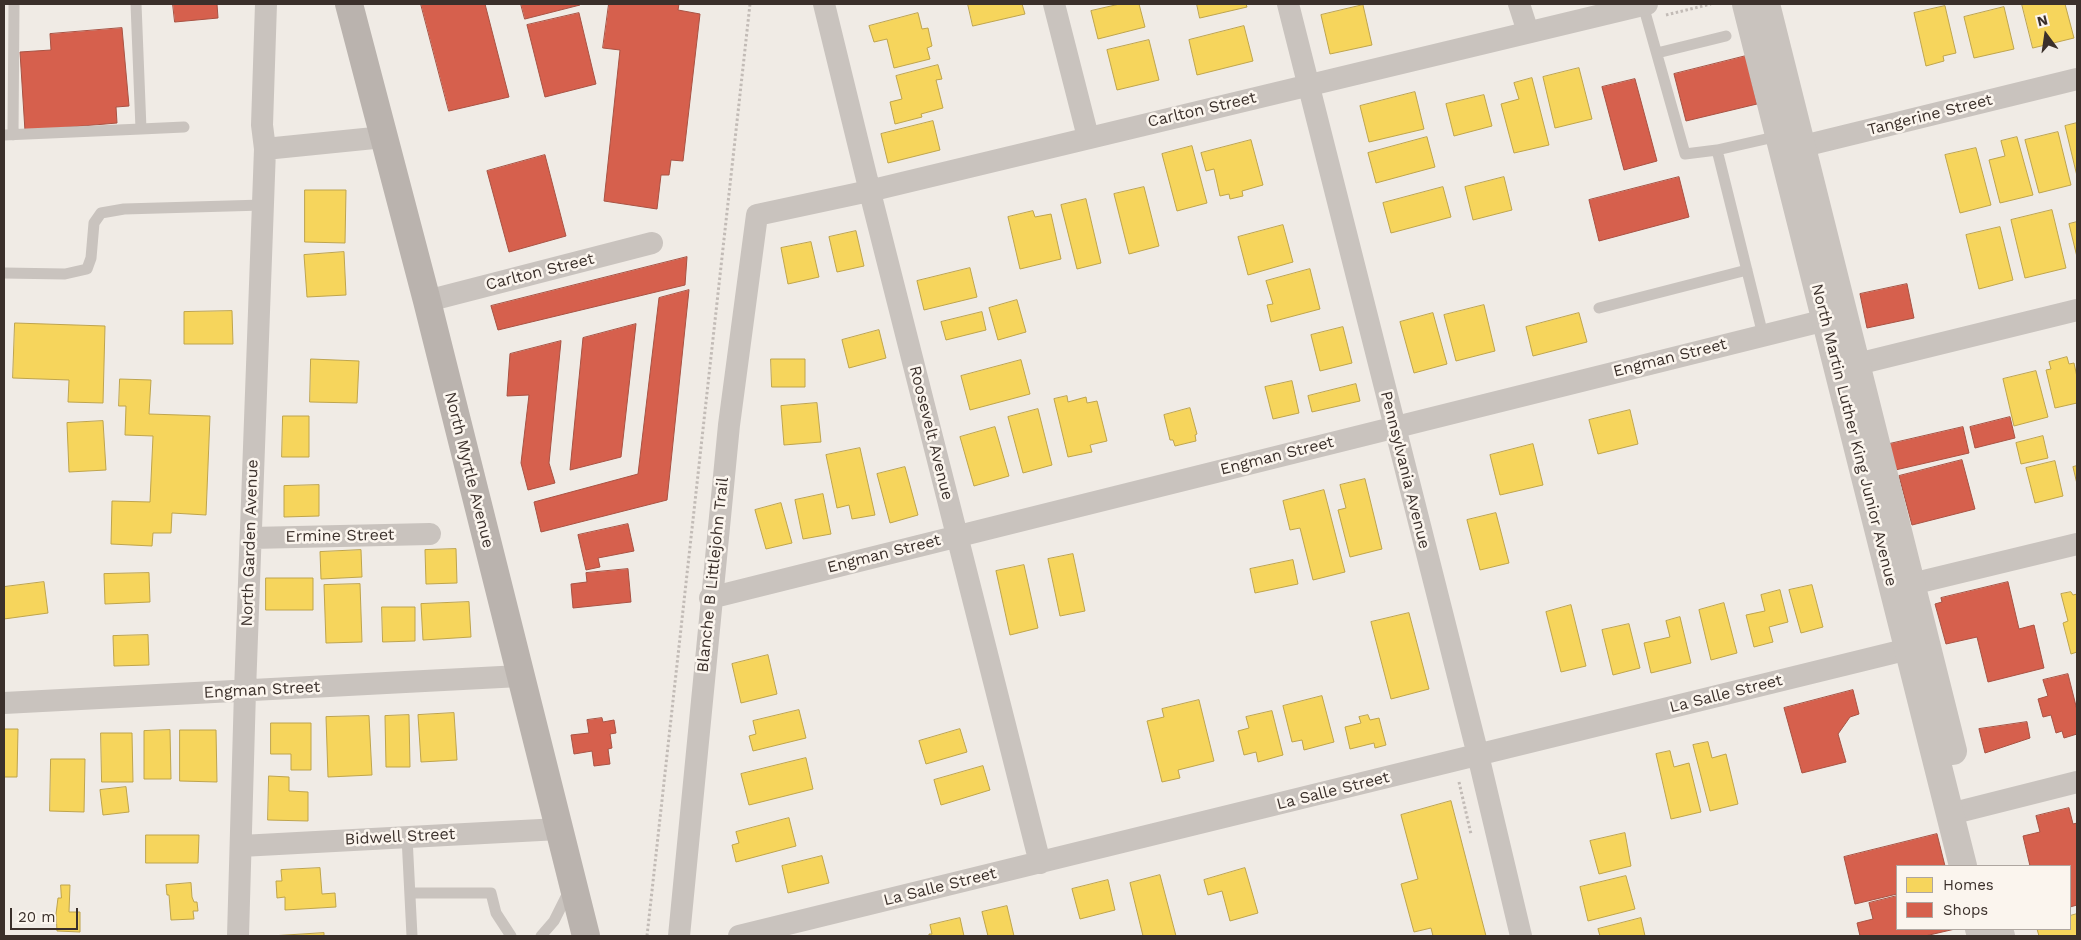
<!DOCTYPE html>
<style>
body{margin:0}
#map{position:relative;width:2081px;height:940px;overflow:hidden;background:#f0ebe5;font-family:"Work Sans",sans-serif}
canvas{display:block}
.frame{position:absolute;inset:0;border:5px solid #3b302b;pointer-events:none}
.legend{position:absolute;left:1896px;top:865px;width:175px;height:65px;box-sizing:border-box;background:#fbf5ee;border:1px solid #aea6a0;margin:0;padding:6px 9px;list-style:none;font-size:15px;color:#3b302b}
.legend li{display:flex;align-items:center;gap:10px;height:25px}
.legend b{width:25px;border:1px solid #aea6a0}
.north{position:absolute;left:2021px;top:10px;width:50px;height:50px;-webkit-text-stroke:4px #fbf5ee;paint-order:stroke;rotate:346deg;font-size:14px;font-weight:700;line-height:20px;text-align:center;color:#3b302b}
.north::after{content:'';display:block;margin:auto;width:18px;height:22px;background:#3b302b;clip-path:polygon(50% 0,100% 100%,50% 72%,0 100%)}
.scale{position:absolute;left:10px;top:908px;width:68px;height:22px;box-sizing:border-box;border:2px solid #3b302b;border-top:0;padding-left:6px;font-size:15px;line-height:18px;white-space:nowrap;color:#3b302b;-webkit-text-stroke:4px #fbf5ee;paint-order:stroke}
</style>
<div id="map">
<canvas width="2081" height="940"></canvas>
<div class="frame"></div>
<ul class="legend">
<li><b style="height:14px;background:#f6d55c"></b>Homes</li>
<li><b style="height:14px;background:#d6604d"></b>Shops</li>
</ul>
<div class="north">N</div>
<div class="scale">20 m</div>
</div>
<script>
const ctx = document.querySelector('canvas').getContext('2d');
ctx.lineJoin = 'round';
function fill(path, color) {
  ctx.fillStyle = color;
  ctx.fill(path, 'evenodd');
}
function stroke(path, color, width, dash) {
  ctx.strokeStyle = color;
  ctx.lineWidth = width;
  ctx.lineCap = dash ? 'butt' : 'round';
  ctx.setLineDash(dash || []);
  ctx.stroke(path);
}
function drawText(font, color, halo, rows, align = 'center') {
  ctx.font = font + ' "Work Sans",sans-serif';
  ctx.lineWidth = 5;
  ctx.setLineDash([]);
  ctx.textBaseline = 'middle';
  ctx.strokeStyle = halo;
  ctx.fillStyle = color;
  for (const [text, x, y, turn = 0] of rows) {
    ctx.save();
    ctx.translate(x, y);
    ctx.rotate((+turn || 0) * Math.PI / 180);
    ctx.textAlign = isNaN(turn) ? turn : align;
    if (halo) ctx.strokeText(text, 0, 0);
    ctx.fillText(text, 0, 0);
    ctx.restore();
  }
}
const homes = new Path2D(`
 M968 4H1022L1025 14 973 26Z
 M1120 4H1139L1145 27 1098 39 1091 11Z
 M1197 4H1246L1247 7 1200 18Z
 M2022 4H2065L2074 38 2033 48Z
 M1363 5 1372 45 1330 54 1321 15Z
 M1945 6 1956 53 1943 56 1944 61 1926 66 1914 13Z
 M2004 7 2014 49 1974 58 1964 17Z
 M918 13 922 29 928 28 932 46 927 48 930 59 894 68 887 39 874 42 869 26Z
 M1244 26 1253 61 1197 75 1189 40Z
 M1149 40 1159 80 1117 90 1107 50Z
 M938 65 942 79 936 80 943 108 921 114 922 117 895 124 890 102 902 99 896 76Z
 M1579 68 1592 119 1555 128 1543 77Z
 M1532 78 1549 145 1514 153 1501 104 1519 99 1514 83Z
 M1415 92 1424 129 1369 142 1360 106Z
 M1484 95 1492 126 1454 136 1446 104Z
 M933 121 940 150 888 163 881 134Z
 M2077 123V176L2065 126Z
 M2058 132 2071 185 2039 193 2025 140Z
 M1427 137 1435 167 1376 183 1368 153Z
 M2017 137 2033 195 2000 203 1989 160 2005 156 2001 141Z
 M1251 140 1263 185 1242 191 1243 196 1230 199 1229 194 1220 196 1214 169 1206 171 1201 153Z
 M1192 146 1207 203 1177 211 1162 154Z
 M1976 148 1991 205 1960 213 1945 155Z
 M1504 177 1512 210 1473 220 1465 187Z
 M1144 187 1159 246 1129 254 1114 194Z
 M1443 187 1451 217 1391 233 1383 203Z
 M305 190H346L345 243 305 242Z
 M1086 199 1101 263 1077 269 1061 205Z
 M2052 210 2066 268 2025 278 2011 220Z
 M1033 211 1035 217 1051 214 1061 259 1020 269 1008 217Z
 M2077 222V257L2069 224Z
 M1283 225 1293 262 1248 275 1238 237Z
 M2000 227 2013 280 1979 289 1966 235Z
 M856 231 864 266 837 272 829 237Z
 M811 242 819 277 788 284 781 248Z
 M344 252 346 295 307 297 304 255Z
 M970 268 977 297 924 310 917 281Z
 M1310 269 1320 309 1271 322 1267 305 1273 304 1266 281Z
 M1017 300 1026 332 998 340 989 308Z
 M1484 305 1495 351 1456 361 1444 315Z
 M232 311 233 344H184V312Z
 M982 312 986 330 946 340 941 322Z
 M1433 313 1447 364 1414 373 1400 322Z
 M1579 313 1587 342 1533 356 1526 327Z
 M15 323 105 326 103 403 68 402 69 380 13 378Z
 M1343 327 1352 363 1320 371 1311 335Z
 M879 330 886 358 849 368 842 340Z
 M2067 357 2069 364 2074 363 2077 377V403L2055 408 2046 370 2051 369 2049 362Z
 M311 359 359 361 357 403 310 402Z
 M771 359H805V387H772Z
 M1021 360 1030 394 970 410 961 376Z
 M2036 371 2048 417 2014 426 2003 379Z
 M120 379 151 380 149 414 210 416 206 515 172 513 171 533H153L152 546 111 544 112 501 150 502 153 436 125 435 126 406H119Z
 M1292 381 1299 413 1273 419 1265 387Z
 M1356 384 1360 401 1312 412 1308 396Z
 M1067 396 1068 402 1086 397 1087 403 1097 401 1107 441 1090 445 1092 452 1068 457 1054 399Z
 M817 403 821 442 784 445 781 406Z
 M1190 408 1197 434 1195 435 1196 441 1175 446 1173 440H1170L1164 415Z
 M1038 409 1052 465 1023 473 1008 417Z
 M1630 410 1638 444 1598 454 1589 420Z
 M283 416H309V457H282Z
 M103 421 106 470 69 472 67 423Z
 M995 427 1009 476 974 486 960 437Z
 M2043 436 2048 458 2021 464 2016 443Z
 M1533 444 1543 485 1500 495 1490 455Z
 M860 448 875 515 852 519 849 505 837 508 826 455Z
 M2055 461 2063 496 2035 503 2026 468Z
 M2077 466V484L2073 467Z
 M905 467 918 515 890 523 877 474Z
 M1365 479 1382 549 1350 557 1338 510 1346 508 1340 485Z
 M319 485V516L284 517V486Z
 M1324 490 1345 572 1313 580 1300 528 1290 530 1283 501Z
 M823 494 831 534 803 539 795 500Z
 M781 503 792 543 766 549 755 510Z
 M1496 513 1509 563 1480 570 1467 520Z
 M456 549 457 583 426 584 425 550Z
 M361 550 362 577 321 579 320 552Z
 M1073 554 1085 611 1060 616 1048 559Z
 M1293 560 1298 584 1255 593 1250 569Z
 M1024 565 1038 628 1010 635 996 571Z
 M149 573 150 602 105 604 104 574Z
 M266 578H313V610H266Z
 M44 582 48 613 4 619V587Z
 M360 584 362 642 326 643 324 585Z
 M1812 585 1823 627 1801 633 1789 590Z
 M1780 590 1788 622 1769 627 1773 642 1754 647 1746 615 1765 611 1761 595Z
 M2071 592 2073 595 2077 594V652L2071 654 2063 623 2068 621 2061 594Z
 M469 602 471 637 423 640 421 604Z
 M1724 603 1737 653 1711 660 1699 610Z
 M1571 605 1586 666 1561 672 1546 612Z
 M382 607H415V641L383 642Z
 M1409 613 1429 689 1391 699 1371 622Z
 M1680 617 1691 663 1651 673 1644 643 1670 637 1666 621Z
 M1629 624 1640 668 1613 675 1602 630Z
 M148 635 149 665 114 666 113 636Z
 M768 655 777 694 741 703 732 664Z
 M1322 696 1334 742 1304 750 1302 740 1292 742 1283 706Z
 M1199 700 1214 761 1178 770 1180 778 1162 782 1147 721 1164 717 1162 709Z
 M799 710 806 738 753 751 749 736 756 734 753 721Z
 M1272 711 1283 755 1258 762 1256 752 1244 755 1238 731 1249 728 1246 717Z
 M454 713 457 760 421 762 418 715Z
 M409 715 410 767H386L385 716Z
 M1368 715 1370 720 1379 718 1386 745 1375 748 1374 743 1350 749 1345 727 1361 723 1359 717Z
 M369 716 372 775 328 777 326 717Z
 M271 723H311V770H291V754H271Z
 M4 729H18L17 777H4Z
 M960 729 967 752 926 764 919 741Z
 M170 730 171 779H144V731Z
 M180 730H216L217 782 180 781Z
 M101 733H132L133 782H102Z
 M1708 742 1712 758 1726 754 1738 804 1710 811 1693 745Z
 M1670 751 1674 767 1689 763 1701 812 1671 819 1656 754Z
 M806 758 813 789 749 805 741 774Z
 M51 759H85L84 812 50 811Z
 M983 766 990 790 941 805 934 780Z
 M269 776 289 777V791L308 792V821L268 820Z
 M126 787 129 812 103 815 100 790Z
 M1451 801 1486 936H1433L1431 928 1414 932 1401 884 1418 879 1401 815Z
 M789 818 796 846 736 862 732 845 739 843 736 832Z
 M1625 833 1631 866 1599 874 1590 841Z
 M146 835H199L198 863H146Z
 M822 856 829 883 788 893 782 866Z
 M320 868 322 894 335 893 336 907 285 910V897L277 898 276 881H282L281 870Z
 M1245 868 1258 913 1230 921 1222 891 1208 895 1204 880Z
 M1160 875 1176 936H1143L1130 883Z
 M1626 876 1635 909 1588 921 1580 887Z
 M1108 880 1115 910 1080 919 1072 889Z
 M191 883 192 897 194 902H197L198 911H193L194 919 171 920 169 895H167L166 885Z
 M61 885H70L69 912H80V932L57 931 56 914 58 898H61Z
 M1007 906 1014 936H988L982 912Z
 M2077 914V936H2039L2037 929H2070V916Z
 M960 918 964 936H929V934H932L930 925Z
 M1641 918 1645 936H1600L1598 929Z
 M324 933V936H271Z`);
fill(homes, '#f6d55c');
stroke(homes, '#bea44d', 1);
const shops = new Path2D(`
 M173 4H217L218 18 175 22Z
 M421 4H485L509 97 449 111Z
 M521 4H580V5L525 19Z
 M609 4H679L678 10 700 14 683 161 671 160 669 175H661L657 209 604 201 620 50 603 48Z
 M579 13 596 84 545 97 527 25Z
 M122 28 129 106 116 107 117 123 25 131 20 52 51 50 50 34Z
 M1746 56 1757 104 1686 121 1674 74Z
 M1635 79 1657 161 1624 170 1602 87Z
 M545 155 566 236 509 252 487 171Z
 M1679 177 1689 217 1599 241 1589 200Z
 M687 257 685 285 498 330 491 306Z
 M1907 284 1914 318 1867 328 1860 294Z
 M689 290 667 500 541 532 534 502 638 474 659 298Z
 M636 324 621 457 570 470 583 338Z
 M561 341 549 463 555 483 528 490 521 463 529 395 507 396 510 354Z
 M2010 417 2015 438 1975 448 1970 427Z
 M1963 427 1969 453 1891 471 1885 445Z
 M1962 460 1975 509 1912 525 1899 476Z
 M628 524 634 551 598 558 600 567 586 570 578 535Z
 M628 569 631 602 573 608 571 584 587 582 586 573Z
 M2008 582 2019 629 2034 625 2044 668 1988 682 1977 637 1946 644 1935 604 1942 602 1941 598Z
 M2068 674 2077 710V734L2064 738 2062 731 2056 733 2051 715 2043 717 2038 699 2048 696 2043 680Z
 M1853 690 1859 714 1850 717 1838 734 1846 762 1802 773 1784 708Z
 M602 718 603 722 614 720 616 733 610 734 612 748 608 749 610 764 594 766 592 751 574 754 571 735 589 733 587 720Z
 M2027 722 2030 738 1985 753 1979 729Z
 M2069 808 2073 824 2077 823V905L2070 907V866H2030L2023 836 2040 832 2036 816Z
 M1937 834 1945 866H1897V894L1855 904 1844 857Z
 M1897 896V929H1955L1925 936H1860L1857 923 1873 919 1869 903Z`);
fill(shops, '#d6604d');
stroke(shops, '#a85243', 1);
stroke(new Path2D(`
 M1666 15 1711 4
 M1459 782 1471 834
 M647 936 750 4`), '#c2bbb6', 3, [2.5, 2.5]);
stroke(new Path2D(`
 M136 4 141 129 184 127
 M1643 5 1685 154 1717 150
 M1657 53 1726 36
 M4 135 141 129
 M13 135 14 4
 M4 273 65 274 87 269 91 258 94 223 101 213 124 209 263 205
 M1599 308 1747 270
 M1763 335 1717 150 1779 136
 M407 837 412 936
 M410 893H491L496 913 511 936
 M541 936 554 921 570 889`), '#c9c3be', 11);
stroke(new Path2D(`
 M824 4 873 204 1040 863
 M1054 4 1088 137
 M1288 4 1478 755 1521 936
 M1519 4 1528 32
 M265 149 384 137
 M1787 150 2077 79
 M427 301 652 243
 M1841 368 2077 310
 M251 538 430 534
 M1895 588 2077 544
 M710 598 1842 316
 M4 703 520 676
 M1950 814 2077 782
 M241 846 559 829
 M238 936 245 691 265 149 262 125 266 4
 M679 936 729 425 757 215 869 191 1647 4
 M739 936 1925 645`), '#c9c3be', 22);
stroke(new Path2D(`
 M1746 4 1963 866
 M1766 4 1953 751
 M1979 929 1981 936
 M1999 929 2001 936`), '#c9c3be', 28);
stroke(new Path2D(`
 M349 4 427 301 586 936`), '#bab3ae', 28);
drawText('16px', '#3b302b', '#fbf5ee', [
 ["Carlton Street",1202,110,-13],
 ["Tangerine Street",1930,115,-14],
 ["Carlton Street",540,272,-14],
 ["Engman Street",1670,358,-14],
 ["Roosevelt Avenue",931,433,76],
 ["North Martin Luther King Junior Avenue",1854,435,76],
 ["Engman Street",1277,456,-14],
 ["North Myrtle Avenue",469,470,76],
 ["Pennsylvania Avenue",1405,470,76],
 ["Ermine Street",340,536,-1],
 ["North Garden Avenue",250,543,-88],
 ["Engman Street",884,554,-14],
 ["Blanche B Littlejohn Trail",713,575,-84],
 ["Engman Street",262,690,-3],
 ["La Salle Street",1726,694,-14],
 ["La Salle Street",1333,791,-14],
 ["Bidwell Street",400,837,-3],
 ["La Salle Street",940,887,-14]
]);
</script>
